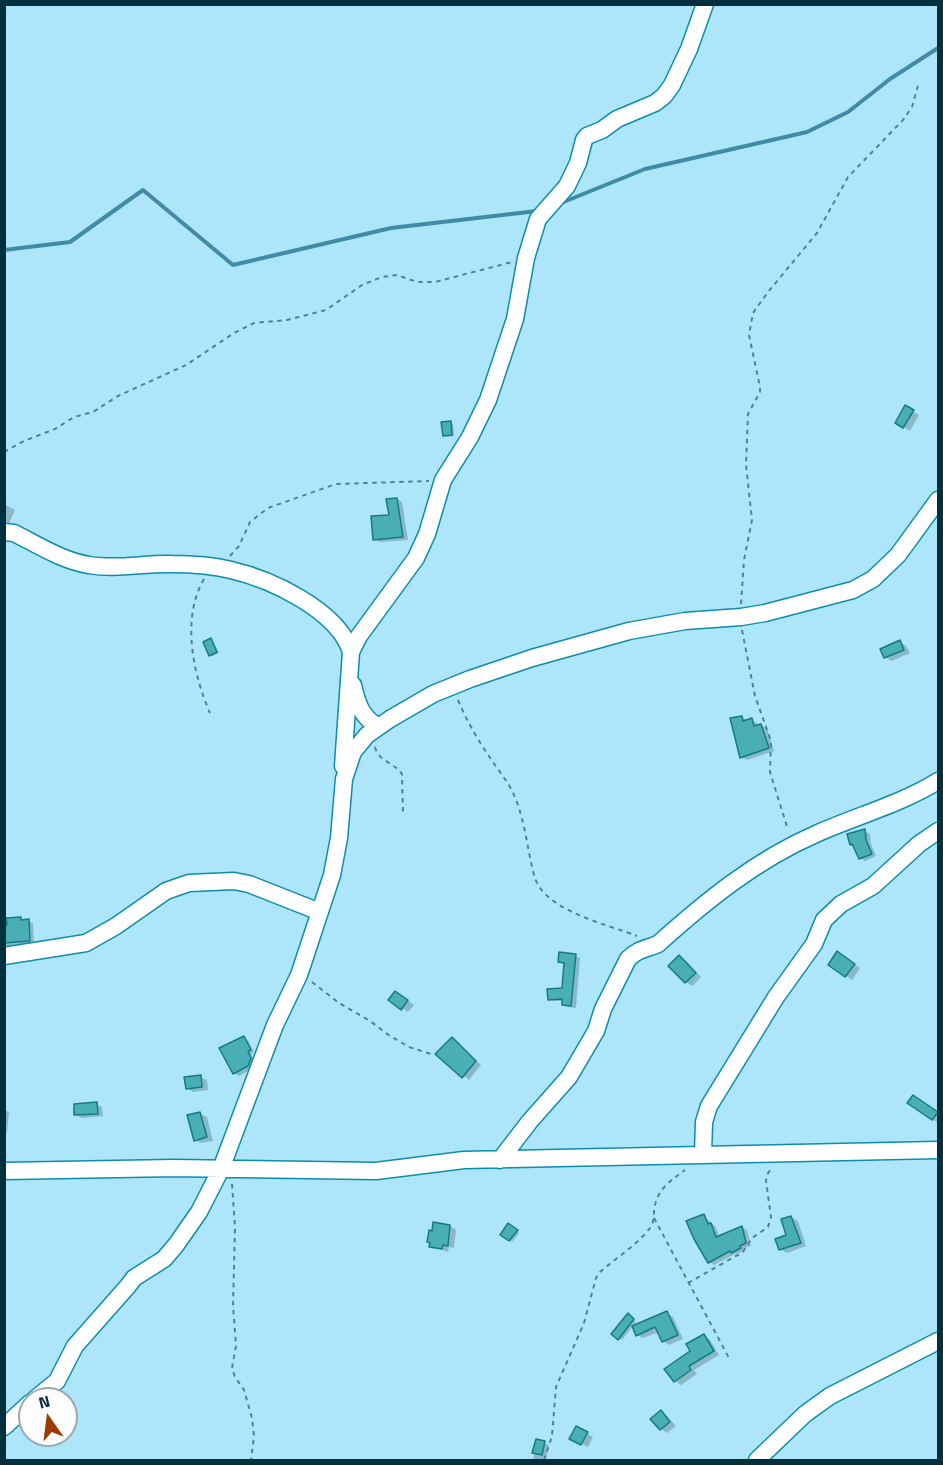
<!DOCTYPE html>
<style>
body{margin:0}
#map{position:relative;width:943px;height:1465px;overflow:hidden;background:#ade6fb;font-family:"Titillium Web",sans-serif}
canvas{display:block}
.frame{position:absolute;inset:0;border:6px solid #002f3d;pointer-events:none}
.north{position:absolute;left:18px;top:1387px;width:60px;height:60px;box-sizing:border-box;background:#fdfdfd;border:2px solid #98abb0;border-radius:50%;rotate:346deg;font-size:16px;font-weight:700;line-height:24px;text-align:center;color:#002f3d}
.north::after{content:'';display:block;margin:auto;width:21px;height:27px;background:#9e3a01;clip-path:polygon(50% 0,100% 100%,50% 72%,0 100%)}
</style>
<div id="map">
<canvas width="943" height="1465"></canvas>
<div class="frame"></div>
<div class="north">N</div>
</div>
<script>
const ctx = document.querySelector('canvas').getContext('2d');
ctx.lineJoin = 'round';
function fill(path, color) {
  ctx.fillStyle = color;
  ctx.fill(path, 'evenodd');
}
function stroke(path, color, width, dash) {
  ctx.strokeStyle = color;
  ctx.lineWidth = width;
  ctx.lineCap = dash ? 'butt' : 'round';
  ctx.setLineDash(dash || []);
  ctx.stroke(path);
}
fill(new Path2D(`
 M906 407 919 415 910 431 897 423Z
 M451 423 453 424 454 436 447 437 444 435Z
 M397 499 402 502 408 540 380 542 375 539 391 516Z
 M4 504 15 510 9 524 4 523Z
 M211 640 219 653 213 656 210 655Z
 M900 642 906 646 910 653 892 661 885 657Z
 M742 717 748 721 751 720 757 723 758 726 761 725 767 729 774 751 747 760 741 757Z
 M865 831 870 834 871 844 876 856 865 861 860 858 854 845 851 844Z
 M20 918 33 923 34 943 4 947V927H9Z
 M575 956 580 958 576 1008 568 1007 563 1004V1001H554L549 999 563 990 564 964 559 961Z
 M679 957 686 961 701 977 692 986 686 982Z
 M844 957 860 968 852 980 830 965Z
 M402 996 414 1005 408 1012 390 1000Z
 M244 1038 248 1040 254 1052 251 1054 255 1061 253 1068 239 1076 234 1073Z
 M452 1039 481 1065 469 1080 437 1054Z
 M200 1077 207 1080 208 1090 193 1092 187 1088Z
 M920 1100 938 1114V1123L932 1119Z
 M96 1104 102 1107 103 1116 82 1118 76 1115Z
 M4 1110 9 1112 7 1132H4Z
 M200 1114 207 1117 213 1141 201 1143 195 1140Z
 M704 1216 716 1227 719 1237 742 1227 747 1230 751 1246 744 1248 745 1251 735 1254 714 1265 709 1262Z
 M791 1217 798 1221 806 1246 787 1253 780 1249 788 1236Z
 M509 1225 519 1233 512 1242 502 1234Z
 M450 1226 456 1230 454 1248 449 1247 448 1252 431 1246Z
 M667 1313 673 1317 683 1339 669 1345 663 1341 659 1332 643 1338 637 1335Z
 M631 1316 636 1322 622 1340 619 1338Z
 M704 1336 710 1340 719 1355 694 1370 697 1374 681 1385 675 1381 692 1351Z
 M661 1412 667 1416 676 1426 667 1433 661 1429Z
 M577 1428 593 1437 588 1447 571 1438Z
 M537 1441 549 1445 546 1460H533Z`), '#0003');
stroke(new Path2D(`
 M561 203 645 169 807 132 848 112 890 79 938 48
 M4 250 70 242 143 190 233 265 391 228 537 211`), '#428ba4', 4);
const building = new Path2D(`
 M905 405 914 410 903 428 895 423Z
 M451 421 452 435 443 436 441 422Z
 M397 498 403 537 373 540 371 516 389 515 386 499Z
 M211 638 217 652 209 656 203 642Z
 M900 640 904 650 884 658 880 649Z
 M742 716 743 721 752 718 754 726 761 724 769 748 740 758 730 718Z
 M865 829 866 840 872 854 859 859 852 844 850 845 847 834Z
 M21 917V920L29 919 30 941 4 943V926L7 925 6 918Z
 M837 951 855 964 845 977 828 965Z
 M559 952 576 954 571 1006 562 1005V999L548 1000 547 989 562 988 564 963 558 962Z
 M679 955 696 973 685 983 668 966Z
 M395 991 408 1000 401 1010 388 1000Z
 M244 1036 251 1050 248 1051 251 1058 248 1066 233 1074 219 1048Z
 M452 1037 476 1061 462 1078 435 1054Z
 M201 1075 202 1087 186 1089 184 1077Z
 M913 1095 938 1112 932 1120 907 1103Z
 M97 1102 98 1114 74 1115V1104Z
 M200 1112 207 1137 194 1141 187 1115Z
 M704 1214 708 1224 711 1223 716 1237 742 1226 746 1243 740 1246 741 1248 731 1253 730 1251 708 1263 694 1239 686 1221Z
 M791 1216 801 1243 779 1250 775 1239 786 1235 781 1219Z
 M433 1222 450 1225 448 1246 443 1245 442 1249 429 1247 430 1243 427 1242 429 1230 432 1231Z
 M508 1223 518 1230 509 1241 500 1235Z
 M667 1311 678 1335 662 1342 655 1327 636 1336 632 1326Z
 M628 1313 634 1319 618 1340 611 1334Z
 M704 1334 714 1351 689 1366 691 1370 674 1382 664 1369 690 1351 686 1344Z
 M661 1410 670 1422 660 1430 650 1419Z
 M576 1426 588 1432 581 1445 569 1439Z
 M536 1439 545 1441 542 1455 532 1453Z`);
fill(building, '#4aaeb6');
stroke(building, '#147b83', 1.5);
const minor = new Path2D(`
 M4 532 14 533C38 545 63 561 89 565 117 570 144 563 172 564 191 564 211 565 231 570 270 579 338 610 351 652
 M353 685C357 703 361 716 377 726
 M343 766 351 652 359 636 416 558 427 534 443 480 470 437 488 400 515 319 526 258 538 219 567 186 578 163 584 140 587 136 602 130 617 119 655 103 664 96 672 85 689 49 705 4
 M4 956 86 943 116 926 166 891 189 883 234 881 249 884 320 912
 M703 1154 704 1122 709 1106 776 997 814 944 824 920 841 904 873 886 919 844 938 831
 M500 1160 530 1121 569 1077 596 1031 603 1009 628 959C638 949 646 949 658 944 706 901 756 860 816 834 856 816 901 804 938 781
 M4 1171 174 1168 376 1171 464 1160 938 1150
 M35 1399 57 1381 75 1346 128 1286 134 1278 164 1259 176 1245 199 1212 221 1169 275 1025 299 975 306 954 332 875 339 838 344 779 353 752 367 735 390 719 433 694 470 679 532 658 629 631 685 621 741 617 765 613 853 590 873 579 898 555 938 500
 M4 1427 30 1403
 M757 1460 805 1414 830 1396 938 1341`);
stroke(minor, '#0d8cad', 19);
stroke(new Path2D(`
 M4 452 24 441 55 429 74 417 93 412 118 396 186 365 234 333 254 323 287 320 326 310 362 285 382 277 397 275 417 282H435L512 262
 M230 556 239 546 250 522 268 508 336 484 429 481
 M204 579C181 618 193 674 210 713
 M741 604 744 560 752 520 746 465 748 414 760 392V387L749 335 753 313 768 292 817 233 848 177 903 120 912 107 919 82
 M742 630 755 696 771 741 770 772 788 830
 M458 700C466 719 477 739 489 756 497 769 508 781 514 795 525 820 527 848 534 875 543 911 607 924 637 936
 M375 747C379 762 394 762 402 774L403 815
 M312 982 339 1003 370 1021 390 1036 409 1047 431 1054
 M232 1184 235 1227 233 1305 236 1346 232 1368 235 1377 244 1390 252 1418 254 1436 251 1460
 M654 1218 729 1358
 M688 1283 743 1252 752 1238 768 1227 771 1217 766 1181 767 1175 772 1167
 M544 1460 552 1436 556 1387 584 1323 596 1278 600 1272C616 1258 637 1245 650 1228 654 1222 654 1216 654 1210 657 1189 670 1181 685 1170`), '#4f8294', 2, [4.5, 4.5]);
stroke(minor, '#fff', 16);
</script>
